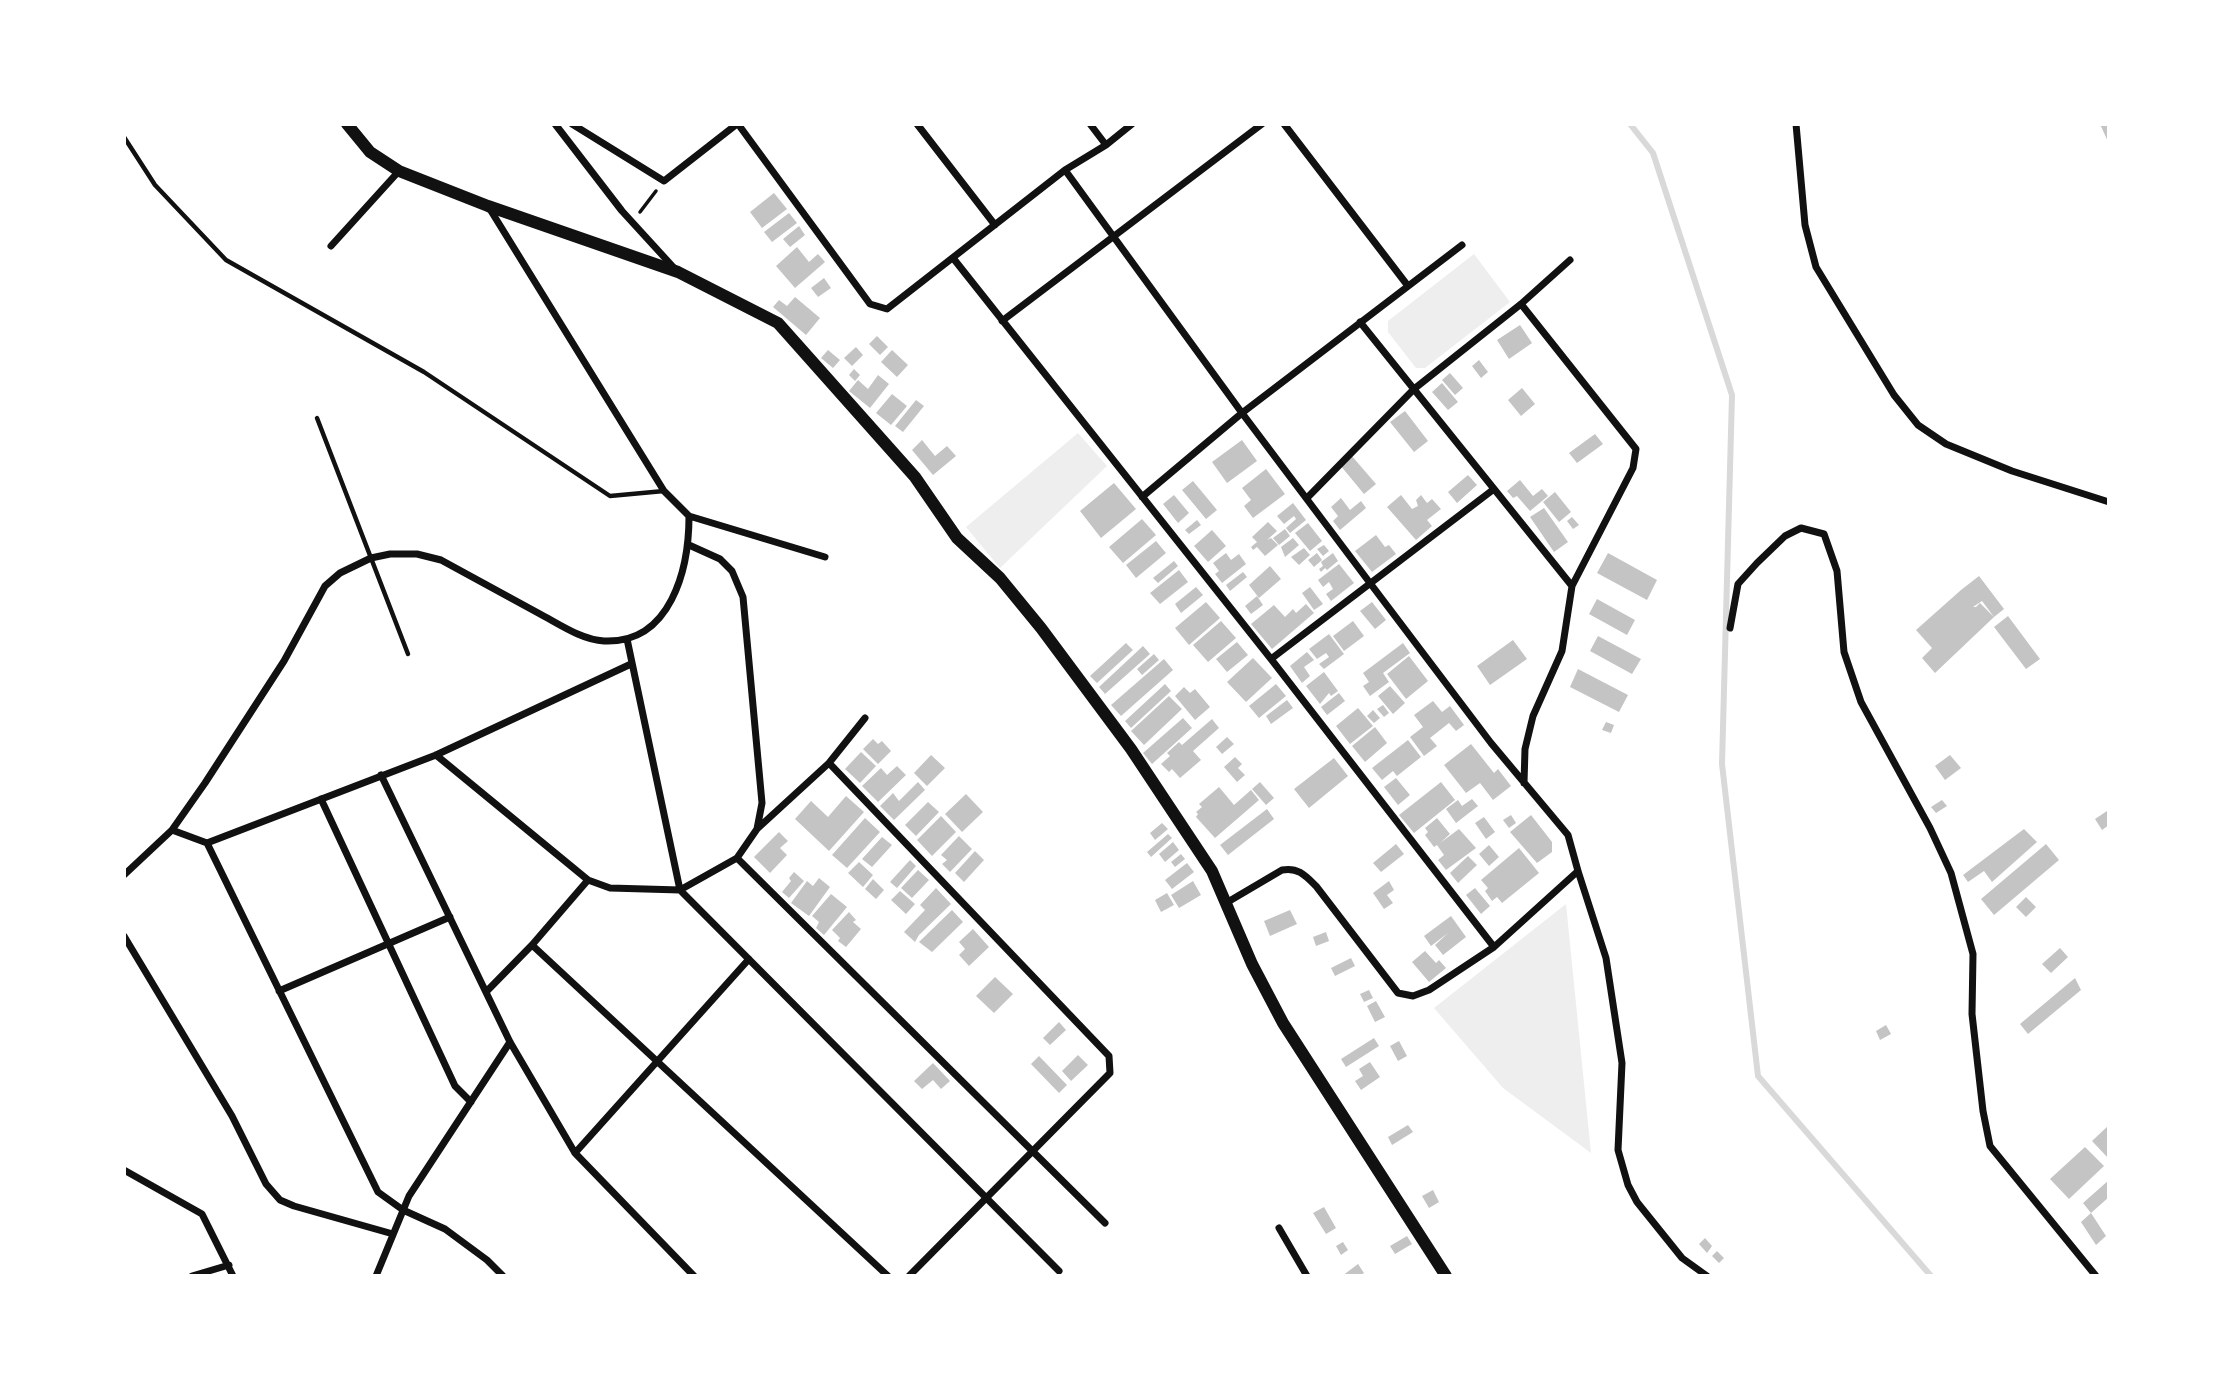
<!DOCTYPE html>
<style>
body{margin:0}
#map{position:relative;width:2233px;height:1400px;overflow:hidden;background:#fff;font-family:Signika,sans-serif}
canvas{display:block}
.frame{position:absolute;inset:0;border:126px solid #fff;pointer-events:none}
</style>
<div id="map">
<canvas width="2233" height="1400"></canvas>
<div class="frame"></div>
</div>
<script>
const ctx = document.querySelector('canvas').getContext('2d');
ctx.lineJoin = 'round';
function fill(path, color) {
  ctx.fillStyle = color;
  ctx.fill(path, 'evenodd');
}
function stroke(path, color, width, dash) {
  ctx.strokeStyle = color;
  ctx.lineWidth = width;
  ctx.lineCap = dash ? 'butt' : 'round';
  ctx.setLineDash(dash || []);
  ctx.stroke(path);
}
fill(new Path2D(`
 M1474 254 1510 302 1425 368H1416L1388 332V321Z
 M1078 433 1107 466 1000 568 966 527Z
 M1566 904 1591 1153 1503 1088 1434 1008Z`), '#eee');
stroke(new Path2D(`
 M1630 124 1653 153 1732 395 1722 764 1758 1076 1931 1276`), '#d9d9d9', 6);
fill(new Path2D(`
 M2100 124H2109V144Z
 M774 193 787 209 762 228 750 212Z
 M789 213 797 223 772 242 764 232Z
 M799 226 805 235 790 247 783 239Z
 M797 247 809 262 818 254 825 262 795 288 776 266Z
 M824 278 831 288 818 297 811 288Z
 M795 297 820 318 806 335 773 307 779 300 787 306Z
 M1520 325 1532 343 1509 359 1497 340Z
 M877 336 888 347 880 355 869 344Z
 M856 347 863 355 852 366 844 358Z
 M828 350 840 360 833 368 821 358Z
 M892 350 908 365 897 377 881 362Z
 M1479 360 1488 372 1481 378 1472 366Z
 M854 369 860 375 855 381 849 375Z
 M1450 373 1463 388 1455 395 1442 380Z
 M878 375 889 384 870 408 849 391 858 380 868 389Z
 M1442 383 1458 402 1448 410 1432 392Z
 M1522 388 1535 404 1521 416 1508 400Z
 M892 394 907 406 891 425 876 413Z
 M916 400 924 406 903 432 895 426Z
 M1405 411 1428 441 1414 452 1390 422Z
 M1595 434 1603 444 1577 463 1569 453Z
 M922 440 935 456 947 446 956 456 933 475 912 450Z
 M1242 440 1257 461 1227 483 1212 462Z
 M1351 455 1376 484 1364 494 1340 465Z
 M1266 469 1285 494 1253 518 1244 506 1251 500 1242 488Z
 M1468 475 1477 485 1457 503 1448 492Z
 M1520 480 1533 496 1542 489 1548 496 1530 511 1517 496 1513 498 1507 491Z
 M1193 481 1217 510 1206 519 1182 490Z
 M1114 483 1136 509 1101 538 1080 511Z
 M1555 492 1571 512 1559 522 1543 502Z
 M1174 495 1189 513 1178 523 1163 504Z
 M1401 495 1412 509 1418 506 1416 500 1421 495 1427 503 1432 499 1441 509 1427 520 1432 526 1416 540 1387 507Z
 M1341 498 1350 510 1361 501 1366 508 1340 530 1333 521 1338 516 1331 507Z
 M1293 503 1306 520 1290 533 1286 528 1296 519 1294 516 1284 524 1277 516Z
 M1544 508 1568 542 1554 552 1530 517Z
 M1572 517 1579 525 1573 529 1567 521Z
 M1142 519 1156 535 1123 563 1109 547Z
 M1197 520 1201 525 1189 534 1185 530Z
 M1268 522 1277 531 1267 540 1271 538 1278 545 1265 556 1257 547 1253 550 1251 547 1257 542 1252 537Z
 M1308 523 1322 541 1310 551 1295 533Z
 M1285 529 1290 536 1279 545 1273 538Z
 M1212 530 1226 546 1208 562 1194 546Z
 M1376 535 1385 547 1389 545 1396 554 1372 572 1355 551Z
 M1293 538 1299 545 1285 557 1281 547Z
 M1156 541 1166 553 1136 578 1126 565Z
 M1324 545 1329 551 1323 556 1317 549Z
 M1304 548 1310 555 1299 565 1291 557Z
 M1226 553 1231 560 1239 554 1246 564 1222 583 1215 574 1219 571 1213 563Z
 M1317 553 1322 560 1314 567 1308 560Z
 M1333 553 1338 561 1327 570 1325 568 1321 572 1319 569 1323 566 1321 562Z
 M1608 553 1657 580 1647 600 1597 573Z
 M1174 561 1178 566 1158 583 1153 578Z
 M1339 564 1354 583 1331 601 1326 594 1333 589 1329 582 1323 587 1318 580Z
 M1270 566 1281 579 1259 598 1249 585Z
 M1179 570 1188 582 1160 604 1150 593Z
 M1243 572 1247 577 1230 591 1226 585Z
 M1979 576 2004 609 1994 617 1982 601 1973 607H1976L1980 603 1994 617 1935 673 1922 658 1932 648 1916 630 1961 590Z
 M1196 587 1203 595 1181 613 1175 604Z
 M1310 587 1323 604 1314 610 1302 593Z
 M1257 596 1263 605 1251 614 1245 606Z
 M1597 599 1635 620 1627 635 1589 614Z
 M1206 602 1220 618 1189 645 1175 628Z
 M1372 602 1386 620 1375 629 1360 611Z
 M1306 604 1314 613 1272 649 1251 624 1274 605 1285 617 1293 609 1296 613Z
 M2008 616 2040 659 2026 669 1994 627Z
 M1221 621 1236 638 1208 662 1193 645Z
 M1353 621 1364 636 1344 651 1333 636Z
 M1329 634 1344 654 1324 669 1319 664 1329 657 1326 653 1317 659 1309 649Z
 M1598 636 1641 659 1632 674 1590 651Z
 M1513 640 1527 659 1490 685 1477 666Z
 M1237 642 1248 655 1227 672 1216 659Z
 M1126 643 1133 650 1097 683 1090 676Z
 M1403 643 1410 653 1383 673 1389 682 1370 696 1363 686 1369 682 1363 673Z
 M1143 646 1150 654 1105 694 1099 687Z
 M1307 652 1314 660 1304 667 1310 676 1302 683 1290 666Z
 M1154 654 1159 660 1142 675 1137 669Z
 M1409 656 1428 681 1406 699 1387 674Z
 M1253 658 1272 678 1246 702 1227 682Z
 M1164 659 1173 670 1121 716 1111 705Z
 M1578 669 1628 695 1619 712 1570 687Z
 M1324 672 1338 691 1331 696 1329 693 1320 704 1306 686Z
 M1165 684 1171 691 1131 728 1125 721Z
 M1276 684 1286 696 1259 718 1249 706Z
 M1390 686 1405 703 1393 714 1378 696Z
 M1184 687 1190 693 1195 689 1210 707 1195 720 1175 696Z
 M1339 693 1345 701 1327 715 1321 707Z
 M1169 696 1182 709 1144 745 1131 731Z
 M1287 700 1293 708 1271 724 1266 716Z
 M1433 701 1442 712 1450 706 1464 725 1456 731 1449 723 1430 738 1437 746 1424 756 1410 737 1423 727 1414 715Z
 M1383 705 1389 713 1384 717 1377 709Z
 M1358 708 1373 726 1350 744 1336 726Z
 M1373 710 1380 718 1374 723 1367 716Z
 M1183 718 1192 728 1152 764 1143 753Z
 M1212 719 1219 728 1193 751 1201 760 1180 778 1172 769 1169 772 1161 764 1170 756 1167 753 1179 742 1182 745Z
 M1606 722 1614 725 1611 733 1602 730Z
 M1375 727 1387 743 1365 762 1352 746Z
 M1227 737 1234 744 1222 754 1216 747Z
 M873 739 878 744 882 741 891 751 878 764 863 749Z
 M1408 740 1421 757 1397 776 1393 771 1382 780 1372 768Z
 M1471 744 1494 773 1498 769 1511 786 1493 800 1480 783 1466 793 1444 765Z
 M861 752 876 766 860 783 845 769Z
 M931 755 945 768 927 786 914 773Z
 M1950 755 1961 768 1945 780 1935 766Z
 M1235 757 1242 764 1238 768 1245 775 1237 782 1224 767Z
 M1334 758 1348 776 1309 808 1294 789Z
 M897 766 906 775 878 802 862 786 881 768 887 775Z
 M1396 778 1410 795 1398 805 1384 787Z
 M918 782 925 790 894 820 880 806 893 793 899 801Z
 M1260 782 1274 798 1266 805 1252 789Z
 M1441 782 1455 800 1414 833 1399 815Z
 M1219 787 1234 805 1251 790 1259 800 1215 838 1196 817 1198 814 1196 812 1202 807 1199 804Z
 M966 794 983 812 962 832 945 814Z
 M846 796 864 812 829 851 795 819 811 801 828 817Z
 M1472 799 1478 806 1456 823 1446 809 1458 800 1462 806Z
 M1942 800 1947 806 1936 813 1931 807Z
 M928 802 939 812 916 836 905 825Z
 M1267 809 1274 819 1228 855 1220 845Z
 M2107 811 2109 825 2102 830 2095 819Z
 M1511 815 1516 823 1509 828 1503 820Z
 M1531 815 1552 842V852L1537 863 1510 832Z
 M941 816 956 832 932 856 917 840Z
 M1484 817 1495 832 1486 839 1475 823Z
 M865 818 880 832 847 868 832 855Z
 M1437 818 1450 834 1440 843 1459 829 1476 848 1446 870 1438 860 1444 855 1437 845 1434 847 1425 835 1428 832 1425 828Z
 M1162 823 1168 829 1155 840 1150 833Z
 M2024 829 2037 842 1992 882 1984 871 1968 882 1963 875Z
 M779 832 788 841 780 848 787 855 770 873 754 857Z
 M1168 834 1172 838 1151 857 1147 852Z
 M959 836 972 849 950 872 942 864 947 860 941 855Z
 M882 837 892 845 872 867 862 859Z
 M1173 842 1179 850 1165 862 1159 854Z
 M1396 844 1404 854 1381 872 1373 863Z
 M2046 844 2059 860 1994 915 1981 899Z
 M1489 845 1499 857 1489 866 1479 854Z
 M1519 848 1539 873 1502 903 1497 897 1492 901 1485 891 1488 888 1481 880Z
 M975 851 984 860 964 882 955 873Z
 M1181 854 1185 859 1175 867 1171 862Z
 M1468 856 1477 865 1458 883 1450 873Z
 M910 860 916 866 897 888 890 882Z
 M859 862 873 875 863 887 848 873Z
 M1187 863 1194 872 1172 889 1165 880Z
 M918 870 929 880 912 898 901 888Z
 M794 872 804 881 789 898 782 892 791 881 789 878Z
 M819 878 830 887 809 916 791 903 807 881 813 886Z
 M873 879 884 890 876 899 865 889Z
 M1193 881 1201 895 1179 908 1171 895Z
 M1389 881 1394 890 1387 895 1393 903 1384 909 1373 893Z
 M936 888 951 904 919 935 915 942 904 932 925 910 920 905Z
 M1475 888 1490 906 1481 914 1466 895Z
 M900 891 915 904 906 914 891 900Z
 M1167 893 1174 905 1161 912 1155 900Z
 M831 894 847 907 824 935 816 928 819 922 812 916Z
 M2026 897 2036 907 2026 917 2016 907Z
 M952 910 963 922 932 952 919 942Z
 M1290 910 1297 924 1270 936 1264 921Z
 M849 912 856 920 853 922 861 929 846 947 838 941 840 938 832 930Z
 M1451 916 1466 937 1443 955 1435 945 1448 933 1431 946 1424 936Z
 M973 929 989 947 969 966 959 955 965 949 959 942Z
 M1326 932 1329 941 1316 946 1313 937Z
 M2060 948 2068 957 2051 973 2042 964Z
 M1425 951 1436 963 1439 960 1446 968 1429 982 1412 962Z
 M1351 958 1355 966 1335 976 1331 968Z
 M995 977 1013 994 994 1013 976 996Z
 M2075 978 2081 990 2028 1034 2020 1024Z
 M1369 990 1373 998 1364 1002 1360 994Z
 M1376 1001 1385 1017 1375 1022 1367 1006Z
 M1059 1022 1066 1030 1050 1045 1043 1038Z
 M1886 1025 1891 1034 1880 1040 1876 1031Z
 M1374 1038 1379 1046 1346 1067 1341 1059Z
 M1399 1041 1407 1056 1398 1061 1390 1046Z
 M1078 1055 1088 1065 1071 1081 1062 1071Z
 M1039 1056 1067 1085 1059 1093 1031 1064Z
 M1370 1062 1380 1077 1361 1090 1355 1081 1363 1076 1359 1069Z
 M933 1063 950 1081 941 1089 933 1080 922 1089 914 1081Z
 M1408 1125 1413 1132 1392 1145 1388 1137Z
 M2109 1125V1159L2092 1141Z
 M2085 1147 2104 1166 2069 1199 2050 1179Z
 M2109 1180V1197L2091 1213 2083 1203Z
 M1433 1190 1439 1202 1429 1208 1422 1196Z
 M1324 1207 1336 1228 1326 1234 1313 1213Z
 M2091 1213 2106 1236 2096 1245 2081 1222Z
 M1407 1236 1412 1244 1395 1254 1390 1246Z
 M1705 1238 1712 1246 1707 1253 1699 1244Z
 M1343 1242 1348 1250 1341 1255 1336 1246Z
 M1717 1251 1724 1258 1719 1263 1712 1256Z
 M1358 1264 1364 1273 1359 1276H1342Z`), '#c4c4c4');
stroke(new Path2D(`
 M640 212 656 191`), '#111', 3.5);
stroke(new Path2D(`
 M124 137 155 185 226 260 424 372 610 496 664 491
 M317 418 408 654`), '#111', 4.5);
stroke(new Path2D(`
 M555 124 622 211 675 269
 M572 124 664 181 737 124
 M738 124 870 304 887 309 1065 170 1106 145 1132 124
 M917 124 995 225
 M1090 124 1106 145
 M1284 124 1408 286
 M1796 124 1805 225 1816 267 1894 395 1918 425 1946 444 2012 471 2109 502
 M1065 170 1242 413 1370 583 1491 743 1568 835 1578 871 1606 958 1622 1063 1618 1150 1628 1185 1637 1202 1682 1258 1707 1276
 M488 206 664 491 689 516 825 557
 M331 246 399 171
 M953 258 1271 659 1494 947
 M1521 304 1636 449 1633 468 1572 586 1562 651 1533 716 1525 749 1524 783
 M1002 321 1262 124
 M1360 322 1572 586
 M1142 497 1242 413 1462 245
 M1307 498 1414 389 1521 304 1570 260
 M1730 628 1738 584 1757 563 1785 536 1801 528 1824 534 1837 571 1844 652 1861 702 1930 828 1951 873 1973 954 1972 1014 1983 1111 1990 1146 2096 1276
 M627 639 680 890 1059 1271
 M1271 659 1494 489
 M436 755 588 880 610 888 680 890 737 858 757 829 762 803 743 597 732 571 720 559 689 545
 M829 763 1109 1056 1110 1073 909 1276
 M381 775 510 1042 575 1153 694 1276
 M321 799 455 1086 471 1102
 M757 829 829 763 865 718
 M172 830 207 843 378 1192 403 1210 445 1229 487 1260 503 1276
 M207 843 436 755 631 664
 M737 858 1105 1223
 M124 875 172 830 205 783 284 661 325 586 340 573 371 558 390 554H417L441 560C474 578 507 596 540 614 559 624 582 640 604 641 671 644 689 569 689 516
 M1226 903 1282 870C1298 867 1305 875 1316 886L1398 993 1413 996 1429 990 1494 947 1578 871
 M124 936 232 1116 266 1184 280 1200 294 1206 393 1234
 M532 945 888 1276
 M279 991 450 917
 M486 992 532 945 588 880
 M575 1153 749 959
 M124 1170 202 1214 233 1276
 M1279 1228 1307 1276
 M192 1276 229 1265
 M376 1276 409 1196 510 1042`), '#111', 7);
stroke(new Path2D(`
 M347 124 370 152 399 171 488 206 678 272 778 323 915 477 957 538 1000 578 1041 628 1131 749 1212 871 1252 964 1283 1023 1446 1276`), '#111', 12);
</script>
